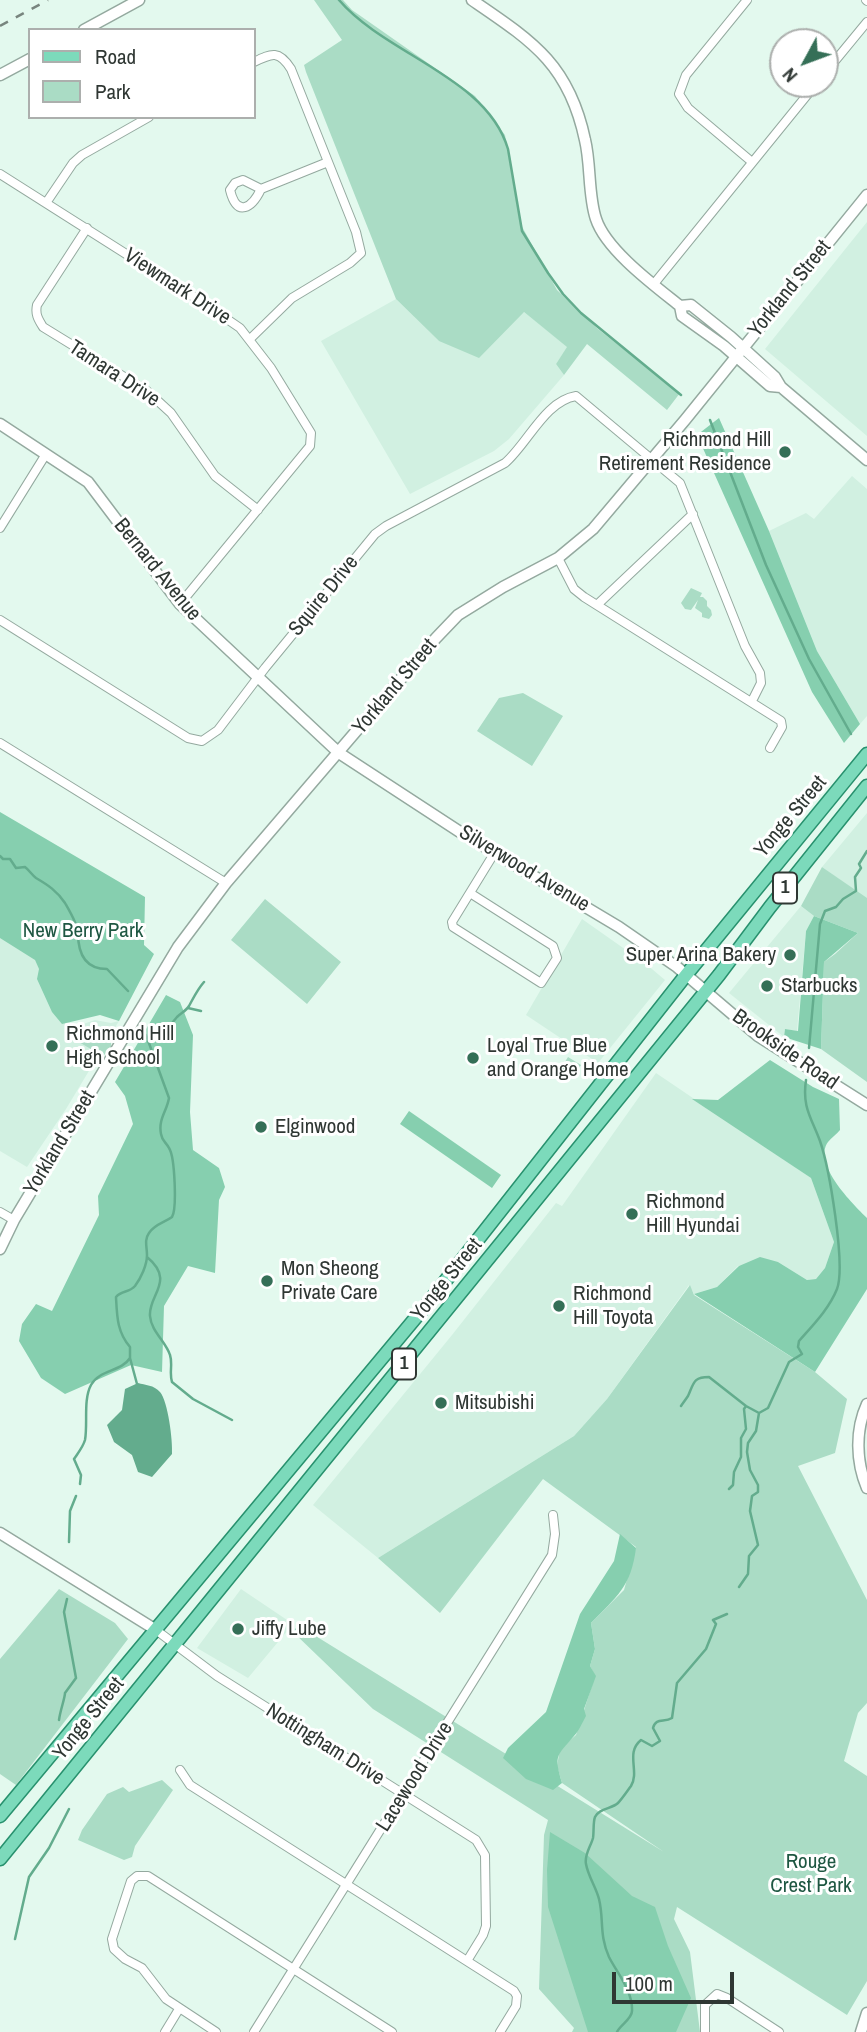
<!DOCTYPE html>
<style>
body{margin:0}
#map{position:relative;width:867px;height:2032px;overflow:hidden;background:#e3f9ee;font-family:"Archivo Narrow",sans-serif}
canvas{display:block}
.legend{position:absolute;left:28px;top:28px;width:228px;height:91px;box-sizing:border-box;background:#fff;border:2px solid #acafad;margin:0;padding:9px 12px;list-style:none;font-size:21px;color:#2f3733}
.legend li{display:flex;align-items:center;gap:14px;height:35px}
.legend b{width:35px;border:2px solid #acafad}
.north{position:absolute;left:769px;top:28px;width:70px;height:70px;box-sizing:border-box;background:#fff;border:2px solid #acafad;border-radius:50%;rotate:229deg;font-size:19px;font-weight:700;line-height:28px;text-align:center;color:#2f3733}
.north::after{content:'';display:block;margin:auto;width:24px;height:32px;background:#356f57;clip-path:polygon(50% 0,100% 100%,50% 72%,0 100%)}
.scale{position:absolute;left:612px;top:1972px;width:122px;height:32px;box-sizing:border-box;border:4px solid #2f3733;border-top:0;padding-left:9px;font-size:21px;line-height:24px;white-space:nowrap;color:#2f3733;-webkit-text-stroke:5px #fff;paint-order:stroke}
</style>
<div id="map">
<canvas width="867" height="2032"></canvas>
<ul class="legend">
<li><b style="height:9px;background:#7cdabb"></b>Road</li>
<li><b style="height:19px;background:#aadcc5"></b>Park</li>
</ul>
<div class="north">N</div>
<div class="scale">100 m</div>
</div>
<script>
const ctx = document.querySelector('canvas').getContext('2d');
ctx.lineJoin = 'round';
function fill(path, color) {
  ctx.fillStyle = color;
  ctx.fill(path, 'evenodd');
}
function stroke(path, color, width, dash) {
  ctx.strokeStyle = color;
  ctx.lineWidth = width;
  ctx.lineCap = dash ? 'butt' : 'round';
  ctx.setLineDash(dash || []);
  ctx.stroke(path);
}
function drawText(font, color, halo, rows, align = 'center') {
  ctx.font = font + ' "Archivo Narrow",sans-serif';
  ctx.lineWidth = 6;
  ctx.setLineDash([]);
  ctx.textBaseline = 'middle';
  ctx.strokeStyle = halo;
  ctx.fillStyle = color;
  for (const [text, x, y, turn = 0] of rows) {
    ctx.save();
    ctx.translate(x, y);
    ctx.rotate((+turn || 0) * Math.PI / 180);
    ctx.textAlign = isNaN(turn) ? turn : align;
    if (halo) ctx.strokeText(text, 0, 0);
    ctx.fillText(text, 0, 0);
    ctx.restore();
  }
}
fill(new Path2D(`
 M867 222V436L765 349Z
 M396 299 439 341 524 312 568 347 556 364 564 375 509 439 494 451 410 494 321 341Z
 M852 476 867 489V716L860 724 817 651 769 531 806 513 814 519Z
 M867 813V898H865L822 867Z
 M801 906 814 916 806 931 797 1031 785 1029 784 1037 729 993Z
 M0 916 35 960 68 1029 95 1020 111 1023 119 1021 66 1109 27 1167 0 1151Z
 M582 919 646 964 665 980 598 1063 526 1015Z
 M656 1073 811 1178 834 1242 825 1268 816 1279 807 1280 778 1262 738 1266 717 1287 694 1294 689 1285 607 1399 574 1436 378 1558 313 1505 452 1335 556 1203 562 1206Z
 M241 1589 293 1624 248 1678 197 1648Z`), '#d1f0e1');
fill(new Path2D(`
 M314 0H343L352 10 475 96 505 135 520 223 557 290 598 329 680 393 667 410 587 344 564 375 556 364 567 347 524 312 479 358 439 341 396 299 306 72 304 65 342 40Z
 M691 588 702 593 700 597H703L707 601V606L711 610 712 615 709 619 702 617V613L695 608 698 600 691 610 685 609 681 603Z
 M523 693 563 716 532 766 477 731 499 698Z
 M822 867 867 898V1082L821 1049 824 962 835 954 858 933 814 916 801 906Z
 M265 899 341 962 307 1004 231 940Z
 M96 1033 105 1034 111 1041V1048L103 1056 77 1041Z
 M568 1057 581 1065 573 1078 560 1070Z
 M690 1285 694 1295 815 1372 847 1399 835 1453 798 1466 867 1600V1703L858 1713 844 1761 867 1776V1981L847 2015 677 1907 674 1919 690 1952 700 2032H572L574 2028 539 1989 544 1835 548 1820 373 1709 293 1632 298 1625 664 1852 562 1783 557 1766 560 1749 576 1735 595 1676 590 1666 595 1649 591 1623 624 1590 636 1547 543 1479 440 1613 378 1558 574 1436 607 1399Z
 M59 1589 115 1623 128 1639 16 1785 0 1774V1659Z
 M162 1780 173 1790 135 1846 132 1857 124 1860 78 1840 82 1830 107 1794 123 1787 129 1792Z`), '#aadcc5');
fill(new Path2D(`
 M719 418 769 531 817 651 860 724 844 743 812 692 697 435Z
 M0 812 145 897 144 945 154 954 119 1021 100 1015 62 1024 52 1012 37 979 39 969 35 960 0 938Z
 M814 916 858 933 824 962 821 1049 784 1037 785 1029 798 1031 806 931Z
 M166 995 180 1002 193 1035 190 1112 193 1150 219 1168 225 1187 219 1200 215 1273 188 1266 164 1306 162 1372 131 1365 65 1394 41 1378 19 1341 22 1324 36 1304 52 1311 99 1215 98 1196 133 1124 125 1096 115 1082Z
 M770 1060 813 1087 839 1099 840 1130C837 1134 831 1138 828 1142 812 1164 853 1204 867 1218V1289L815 1372 694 1294 717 1287 739 1266 760 1257 778 1262 807 1280 816 1279 825 1268 834 1242 811 1178 692 1099 718 1100Z
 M409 1111 501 1175 492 1188 400 1124Z
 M620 1534 636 1548C631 1587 617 1596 591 1623L595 1649 590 1666 596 1676 584 1709 586 1716C582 1723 579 1731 574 1736 556 1757 554 1755 562 1783L553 1790 526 1779 503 1758 508 1748 546 1712 580 1614 614 1561Z
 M550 1832 585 1853 632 1896 655 1907 668 1946 691 1998 676 2032H588L548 1907 547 1870Z`), '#86cfaf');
fill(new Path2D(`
 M138 1383C145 1385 154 1385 160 1392 168 1401 173 1441 172 1454L152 1477 138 1472 132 1455 114 1442 107 1425 122 1410 125 1389Z`), '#63ac8d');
stroke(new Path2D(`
 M339 0C386 55 487 77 508 149L522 231 548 273 563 294 581 313 681 395
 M710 420 766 565 809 659 851 734
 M0 856 3 859H10L16 868 25 867C29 870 32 875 36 878 48 885 57 891 65 903 69 910 78 925 78 933 78 953 85 969 107 969L128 991
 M188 1008 201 1011
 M149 1041C167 1038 166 1029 177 1017 181 1013 186 1011 189 1006 194 997 197 990 204 982
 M809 1048 820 924 825 911 836 907 843 899 856 891 855 877 861 868 859 864 867 851
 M147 1257C176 1281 148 1295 150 1316 151 1331 166 1342 170 1355 173 1364 169 1373 172 1382L193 1399 232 1420
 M137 1384 130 1358V1347C117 1332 117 1316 116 1297 122 1290 129 1293 135 1286 141 1278 147 1265 147 1255 147 1247 144 1240 149 1233 155 1224 164 1223 172 1217 177 1209 175 1157 169 1148 166 1142 162 1141 161 1134 158 1119 167 1111 169 1098L146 1035
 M681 1406C683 1403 686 1399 688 1396 694 1383 693 1377 709 1377L746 1406 759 1413
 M80 1484 81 1475 74 1459C78 1453 83 1447 85 1440 88 1423 83 1400 91 1385 100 1369 121 1372 130 1358
 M729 1489 733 1485 734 1472 741 1457V1438L746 1429 744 1409 746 1406
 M69 1542 70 1511 76 1496
 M739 1587 748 1574 749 1556 758 1545 750 1511 752 1496 758 1492V1485L750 1470 747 1452 748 1443 756 1431 759 1413 768 1408 789 1362 802 1354 798 1347 799 1341C813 1325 829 1309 837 1289 846 1265 829 1167 820 1141 811 1117 802 1107 806 1080
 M59 1720C60 1711 65 1698 65 1693L76 1678 64 1612 67 1599
 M15 1939 29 1877 49 1848 69 1809
 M617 2032C620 2025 632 2019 632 2011 633 1991 617 1973 609 1957 599 1935 604 1919 599 1899 596 1887 588 1876 586 1864 584 1855 591 1846 593 1838 594 1832 593 1822 595 1817 599 1808 612 1809 618 1803 622 1799 628 1790 631 1786 640 1771 625 1753 641 1740L652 1746 660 1741 653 1728C656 1717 664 1723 672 1718L677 1683 706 1649 716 1624 713 1620 727 1614`), '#63ac8d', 2.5);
const street = new Path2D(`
 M747 0 686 75 679 94 688 108 752 162
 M866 0 867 1
 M825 73 867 22
 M0 174 208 306 240 328 271 368 311 433 310 446 180 604
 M261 189 243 180 235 183 230 190C237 218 252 208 261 189L328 162
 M46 203 73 163 82 155 149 117
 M87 228 37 305C35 314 38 319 43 327L147 391 171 413 215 476 258 510
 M653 285 816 84
 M250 339 292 298 350 263 361 253 356 232 291 69C279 50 272 53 254 62
 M0 528 46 454
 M558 558 574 589 584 597 781 721 782 727 770 748
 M598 604 693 514
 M0 620 188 738 202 741 218 730 265 668 375 534 386 526 505 463C528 443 545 401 576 396L680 483 745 646 760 673 761 683 752 701
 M0 743 226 883
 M470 893 553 946 557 958 541 983 453 927 452 922 495 852
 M0 1212 14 1220
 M156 1630 217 1676 476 1840 485 1855 486 1926 483 1935 467 1961
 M180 1770 190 1785 514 1991 517 1996 516 2006 500 2032
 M165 2032 179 2009
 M216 2032 166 1999 142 1968 125 1959 114 1949 112 1939 131 1881 137 1876H148L392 2032
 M254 2032 552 1555 555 1534 553 1515
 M705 2032V2005L717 1994 727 1998 779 2032`);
const secondary = new Path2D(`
 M472 0C532 41 569 64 585 140 591 164 588 196 596 219 606 250 655 286 680 306L682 316 724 346 770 386 781 387
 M84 30 139 0
 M0 75 30 59
 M680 306 691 305 731 337 775 377 781 387 867 460
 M0 424 88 482 180 604 339 753 460 832 619 927 677 967 758 1036 867 1105
 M0 1249 14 1220 178 947 226 883 436 638 458 615 503 587 558 558 593 529 685 420 867 195
 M867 1404C855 1430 856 1462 867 1488
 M0 1533 156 1630
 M861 2032 867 2013`);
const primary = new Path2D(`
 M0 1816 428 1303 686 975 867 754
 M0 1859 719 975 770 907 867 786`);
stroke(street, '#94a99f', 10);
stroke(secondary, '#94a99f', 13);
stroke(primary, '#28916e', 15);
stroke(street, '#fff', 8);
stroke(secondary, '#fff', 10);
stroke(primary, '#7cdabb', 12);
stroke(new Path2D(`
 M0 26 48 0`), '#78857e', 2.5, [9, 9]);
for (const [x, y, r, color] of [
 [785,452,7,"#356f57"],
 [790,955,7,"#356f57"],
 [767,986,7,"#356f57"],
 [52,1046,7,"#356f57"],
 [473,1058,7,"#356f57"],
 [261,1127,7,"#356f57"],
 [632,1214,7,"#356f57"],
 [267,1281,7,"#356f57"],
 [559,1306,7,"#356f57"],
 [441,1403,7,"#356f57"],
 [238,1629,7,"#356f57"]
]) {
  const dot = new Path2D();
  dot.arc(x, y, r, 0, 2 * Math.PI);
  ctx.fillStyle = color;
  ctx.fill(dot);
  stroke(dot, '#fff', 2.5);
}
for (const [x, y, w] of [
 [785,888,24],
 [404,1364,24]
]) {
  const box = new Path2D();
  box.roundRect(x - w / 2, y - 15.5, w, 31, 5);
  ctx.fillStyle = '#fff';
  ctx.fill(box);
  stroke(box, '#2f3733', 2);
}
drawText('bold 19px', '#2f3733', null, [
 ["1",785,888],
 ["1",404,1364]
]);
drawText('21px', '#2f3733', '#fff', [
 ["Viewmark Drive",177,287,33],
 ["Yorkland Street",790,289,-51],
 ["Tamara Drive",114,374,33],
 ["Bernard Avenue",157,570,51],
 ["Squire Drive",324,596,-51],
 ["Yorkland Street",395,687,-50],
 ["Yonge Street",791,817,-50],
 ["Silverwood Avenue",524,869,31],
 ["Brookside Road",785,1050,35],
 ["Yorkland Street",60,1143,-59],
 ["Yonge Street",447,1280,-51],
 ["Yonge Street",89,1719,-51],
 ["Nottingham Drive",325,1745,32],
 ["Lacewood Drive",415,1777,-58]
]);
drawText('21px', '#2f3733', '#fff', [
 ["Richmond Hill",771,440,"right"],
 ["Retirement Residence",771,464,"right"],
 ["Super Arina Bakery",776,955,"right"],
 ["Starbucks",781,986],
 ["Richmond Hill",66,1034],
 ["High School",66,1058],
 ["Loyal True Blue",487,1046],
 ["and Orange Home",487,1070],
 ["Elginwood",275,1127],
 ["Richmond",646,1202],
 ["Hill Hyundai",646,1226],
 ["Mon Sheong",281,1269],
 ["Private Care",281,1293],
 ["Richmond",573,1294],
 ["Hill Toyota",573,1318],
 ["Mitsubishi",455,1403],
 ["Jiffy Lube",252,1629]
], 'left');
drawText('21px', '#1e5742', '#fff', [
 ["New Berry Park",83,931],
 ["Rouge",811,1862],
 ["Crest Park",811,1886]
]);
</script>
